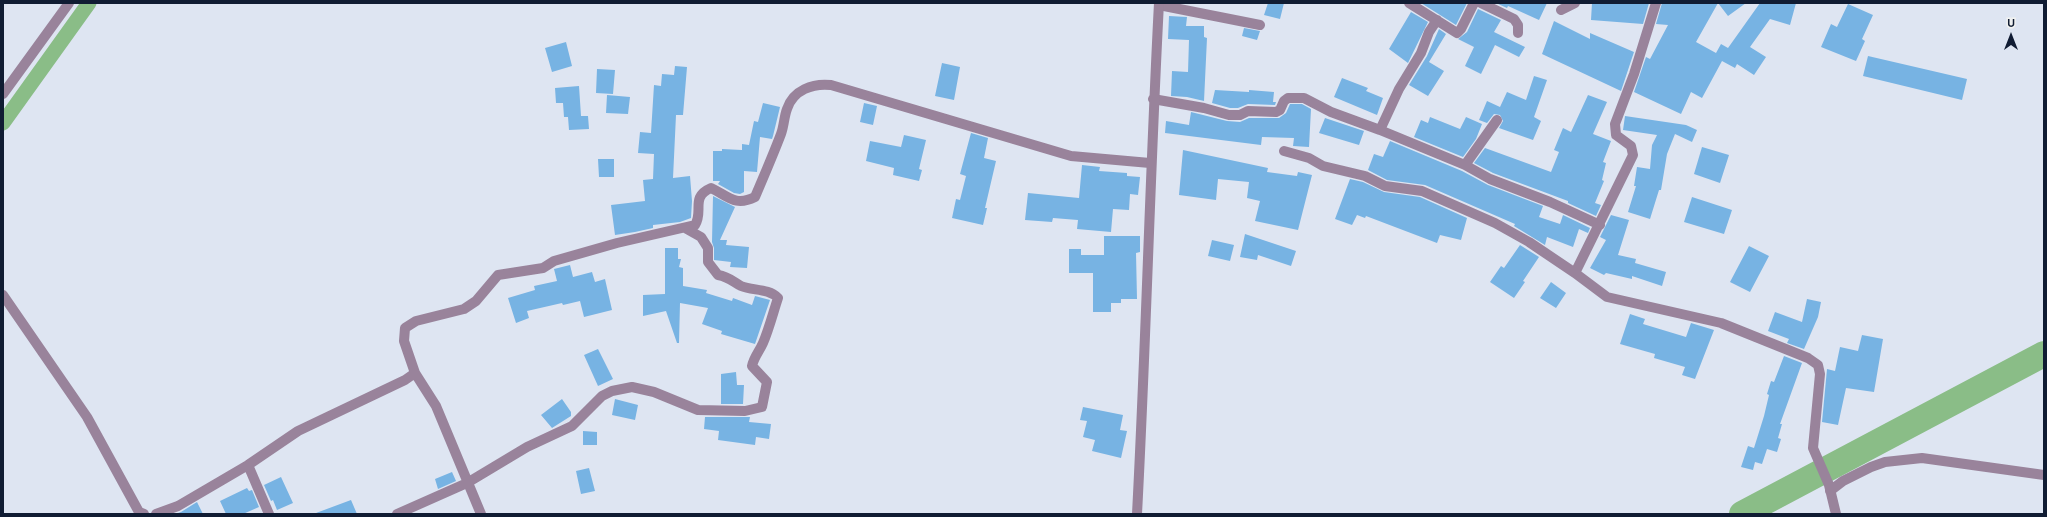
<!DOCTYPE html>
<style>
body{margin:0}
#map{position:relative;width:2047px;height:517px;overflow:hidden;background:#dee5f2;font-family:Figtree,sans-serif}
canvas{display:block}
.frame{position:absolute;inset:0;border:4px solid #101c33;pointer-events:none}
.north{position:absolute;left:1991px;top:16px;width:40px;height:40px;-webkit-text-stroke:3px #f1f2f1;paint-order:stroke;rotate:0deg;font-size:11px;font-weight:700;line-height:16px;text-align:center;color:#101c33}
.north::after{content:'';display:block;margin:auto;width:14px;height:18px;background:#101c33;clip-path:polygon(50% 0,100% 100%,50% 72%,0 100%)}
</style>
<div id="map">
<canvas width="2047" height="517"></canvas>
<div class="frame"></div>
<div class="north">U</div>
</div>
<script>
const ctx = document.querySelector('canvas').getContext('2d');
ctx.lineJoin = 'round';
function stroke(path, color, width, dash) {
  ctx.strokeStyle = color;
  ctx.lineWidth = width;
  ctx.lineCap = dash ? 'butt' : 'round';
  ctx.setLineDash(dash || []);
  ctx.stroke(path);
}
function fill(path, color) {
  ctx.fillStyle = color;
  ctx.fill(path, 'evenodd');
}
stroke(new Path2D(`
 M3 123 89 3`), '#8abd87', 15);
stroke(new Path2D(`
 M1742 514 2044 354`), '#8abd87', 26);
fill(new Path2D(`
 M1268 3H1284L1280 19 1264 15Z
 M1421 3H1467L1456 25Z
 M1496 3H1547L1539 20 1508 6 1507 8Z
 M1592 3H1649L1643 24 1591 20Z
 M1662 3H1718L1696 42 1716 53 1721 44 1728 48 1760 3H1796L1790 25 1770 19 1750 47 1766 57 1754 75 1737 64 1735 68 1722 61 1702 98 1691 92 1681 114 1634 92 1646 57 1650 59 1668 25 1656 24Z
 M1718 3H1746L1728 16Z
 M1848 4 1873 15 1862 39 1865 41 1856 61 1821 47 1831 24 1837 27Z
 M1478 9 1501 20 1494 32 1525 47 1519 57 1495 45 1481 74 1465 66 1474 47 1458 39 1467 32Z
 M1411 12 1428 22 1408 63 1389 49Z
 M1169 16 1187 17 1186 26H1204V37L1207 38 1204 101 1187 97 1171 96 1172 71 1188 72 1189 40 1168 39Z
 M1554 21 1590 39V33L1634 52 1621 91 1542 54Z
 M1244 28 1260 31 1257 40 1242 36Z
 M1439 29 1446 34 1429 62 1444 71 1428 96 1409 85 1427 56Z
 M566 42 572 66 552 72 545 48Z
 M1868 56 1967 79 1962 100 1863 76Z
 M942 63 960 67 954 100 935 96Z
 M675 66 687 67 683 115H676L673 178 690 176 692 201 691 218 680 222 653 225V228L635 232 615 235 611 205 645 201 643 180 653 179 654 154 638 153 640 132 651 133 654 85 661 86 662 74 674 75Z
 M597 69 615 70 613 94 596 93Z
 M1534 76 1547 80 1534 117 1541 121 1533 140 1499 128 1503 121 1500 115 1494 114 1487 123 1479 120 1487 101 1500 107 1507 92 1526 100Z
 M1342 78 1368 88 1366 91 1383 98 1377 115 1334 97Z
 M579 86 581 116H588L589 129 569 130 568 117H564L563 103H556L555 88Z
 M1215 90 1249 92V90L1274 92 1273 102H1276L1275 105 1248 104 1238 108H1230L1212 103Z
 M607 95 630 97 628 114 606 113Z
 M1588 95 1607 102 1593 134 1611 141 1603 162 1606 163 1602 180 1604 181 1595 203 1601 205 1596 216 1568 203V201L1493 173 1474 163 1485 148 1551 172 1559 152 1554 150 1563 128 1571 132Z
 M763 103 780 107 773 136 772 139 760 137 757 172 744 171V192L740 194 734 193 718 184 720 181H713V151H722V149L742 150V144L749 145 754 121 758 122Z
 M864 103 877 106 873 125 860 122Z
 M1290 104H1302L1311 109 1309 147 1293 146 1294 138 1262 137 1261 145 1165 133 1166 121 1189 125 1191 112 1227 121 1240 122 1249 118H1279L1286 113Z
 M1625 116 1686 125 1697 130 1692 142 1675 134 1667 154 1661 190H1659L1650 219 1628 212 1636 186H1634L1637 167 1650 169 1652 145 1657 135 1623 130Z
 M1430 117 1460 129 1466 117 1482 124 1476 139 1463 157 1414 137 1421 120 1428 123Z
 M1325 118 1364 131 1359 145 1319 133Z
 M971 133 988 138 984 158 996 161 985 208H987L983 225 952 218 956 199 960 200 966 176 960 174Z
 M904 135 926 140 919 169 922 170 919 181 893 175 894 168 866 161 870 141 901 147Z
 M1390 141 1462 171 1488 185 1543 206 1539 217 1560 224 1563 215 1590 228 1588 233 1579 229 1573 247 1547 237 1545 245 1514 226 1515 224 1425 185 1387 180 1368 170 1374 154 1383 157Z
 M1702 147 1729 155 1720 183 1694 174Z
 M1183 150 1268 168 1267 172 1297 176 1298 172 1312 175 1298 230 1255 221 1260 201 1247 198 1249 182 1218 179 1216 200 1179 195Z
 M598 159H614V177H599Z
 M1082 165 1100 167 1099 171 1127 173V176L1140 177 1138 195 1130 194 1129 210 1113 209 1111 232 1077 229 1078 220 1053 218 1052 222 1025 220 1028 193 1079 198Z
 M1350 179 1363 182 1384 192 1420 197 1467 218 1461 240 1440 235 1437 243 1366 216 1365 218 1357 215 1352 225 1335 219Z
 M713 196 735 207 720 240H727L726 245 749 247 747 268 730 267 731 262 714 260V248L712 242Z
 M1692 197 1732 210 1724 234 1684 222Z
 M1611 215 1629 220 1618 255 1636 259 1635 263 1666 272 1662 286 1632 276V279L1606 273 1604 275 1590 268 1606 240 1600 237Z
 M1245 234 1296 251 1291 266 1258 255 1257 260 1240 257Z
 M1104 236H1140V252L1136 253 1137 299H1121V303H1111V312H1093V273H1069V249H1081V255H1104Z
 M1212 240 1234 245 1230 261 1208 256Z
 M1520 245 1539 257 1523 281 1525 282 1514 298 1490 282 1501 266 1504 268Z
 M1749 246 1769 256 1750 292 1730 282Z
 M665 248H678V259H681L679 267 683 268V286L707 290 706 293 732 301 733 298 752 305 755 296 770 300 755 344 721 334 722 331 702 324 708 308 680 303 679 343H677L666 311 643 316V295L665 294Z
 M570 265 573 277 592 272 595 282 605 279 612 310 584 317 580 301 563 305 562 303 527 311 529 318 516 323 508 298 535 290 534 286 557 281 554 269Z
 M1551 282 1566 293 1556 308 1540 298Z
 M1807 299 1821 302 1818 317 1804 349 1787 343 1789 339 1768 331 1775 312 1802 322Z
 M1630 314 1645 319 1643 324 1686 337 1691 323 1714 330 1695 379 1682 375 1685 367 1654 358 1655 354 1620 344Z
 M1862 335 1883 339 1874 392 1846 388 1838 425 1822 422 1827 369 1835 371 1840 347 1858 351Z
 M598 349 613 379 598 386 584 355Z
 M1784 356 1802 363 1780 424H1782L1778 438 1781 439 1777 452 1767 449 1762 464 1755 462 1753 470 1741 467 1748 446 1754 448 1764 416 1769 395 1767 394 1771 381 1774 382Z
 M736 372 737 385H744L743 404H721V374Z
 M562 399 571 412V416L552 428 541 415Z
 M615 399 638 405 635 420 612 415Z
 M1083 407 1123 415 1120 430 1127 431 1121 458 1092 451 1095 440 1083 437 1087 421 1080 420Z
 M705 417H750L749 422 771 424 769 439 756 437 755 445 718 440 719 431 704 429Z
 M583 431 597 432V445H583Z
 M589 468 595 491 581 494 576 471Z
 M452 472 456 481 438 489 435 479Z
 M281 477 293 503 277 510 273 500 271 501 264 485Z
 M247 488 249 491 252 490 259 507 243 514H226L220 501Z
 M351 500 357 514H317L316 513Z
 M197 502 203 514H175L181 512Z`), '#77b3e3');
stroke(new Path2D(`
 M1409 3 1457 33 1461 29 1474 3
 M1481 3 1514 19 1518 25V33
 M1656 3 1634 74 1615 124 1616 135 1631 146 1633 155 1575 273 1607 297 1721 323 1808 358 1818 365 1820 374 1813 448 1829 485 1836 514
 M1159 5 1260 25
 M1561 10 1575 3
 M3 94 69 3
 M1153 99 1204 108 1229 115H1240L1248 111 1276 112 1280 110 1284 101 1288 98H1304L1331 112 1380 130 1465 165 1490 179 1550 202 1600 225
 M1380 130 1399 89 1421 53 1429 32 1437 20
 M1284 151 1309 158 1323 166 1365 176 1385 186 1422 191 1495 223 1529 242 1575 273
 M1465 165 1497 120
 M3 295 87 417 139 512 144 514
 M415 373 404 341 405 328 416 321 464 309 476 301 498 275 543 268 554 261 617 243 695 225C704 211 690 197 711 188 728 196 735 207 755 197 764 176 773 155 781 134 784 126 784 117 787 109 793 90 813 83 831 85L1071 156 1150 163
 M248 465 269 514
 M1830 491 1843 481 1871 467 1885 462 1922 458 2044 475
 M156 514 178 506 248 465 298 431 405 380 415 373 436 406 481 514
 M397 514 467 483 527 447 572 426 602 396 612 391 632 387 654 392 698 410 745 411 762 407 767 382 752 366C754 357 759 352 763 343 769 329 773 313 778 298 768 288 753 291 741 286 732 281 729 277 718 275L708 262V248L701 237 685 228`), '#99839b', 10);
stroke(new Path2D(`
 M1137 514C1146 344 1150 173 1159 3`), '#99839b', 10);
</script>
